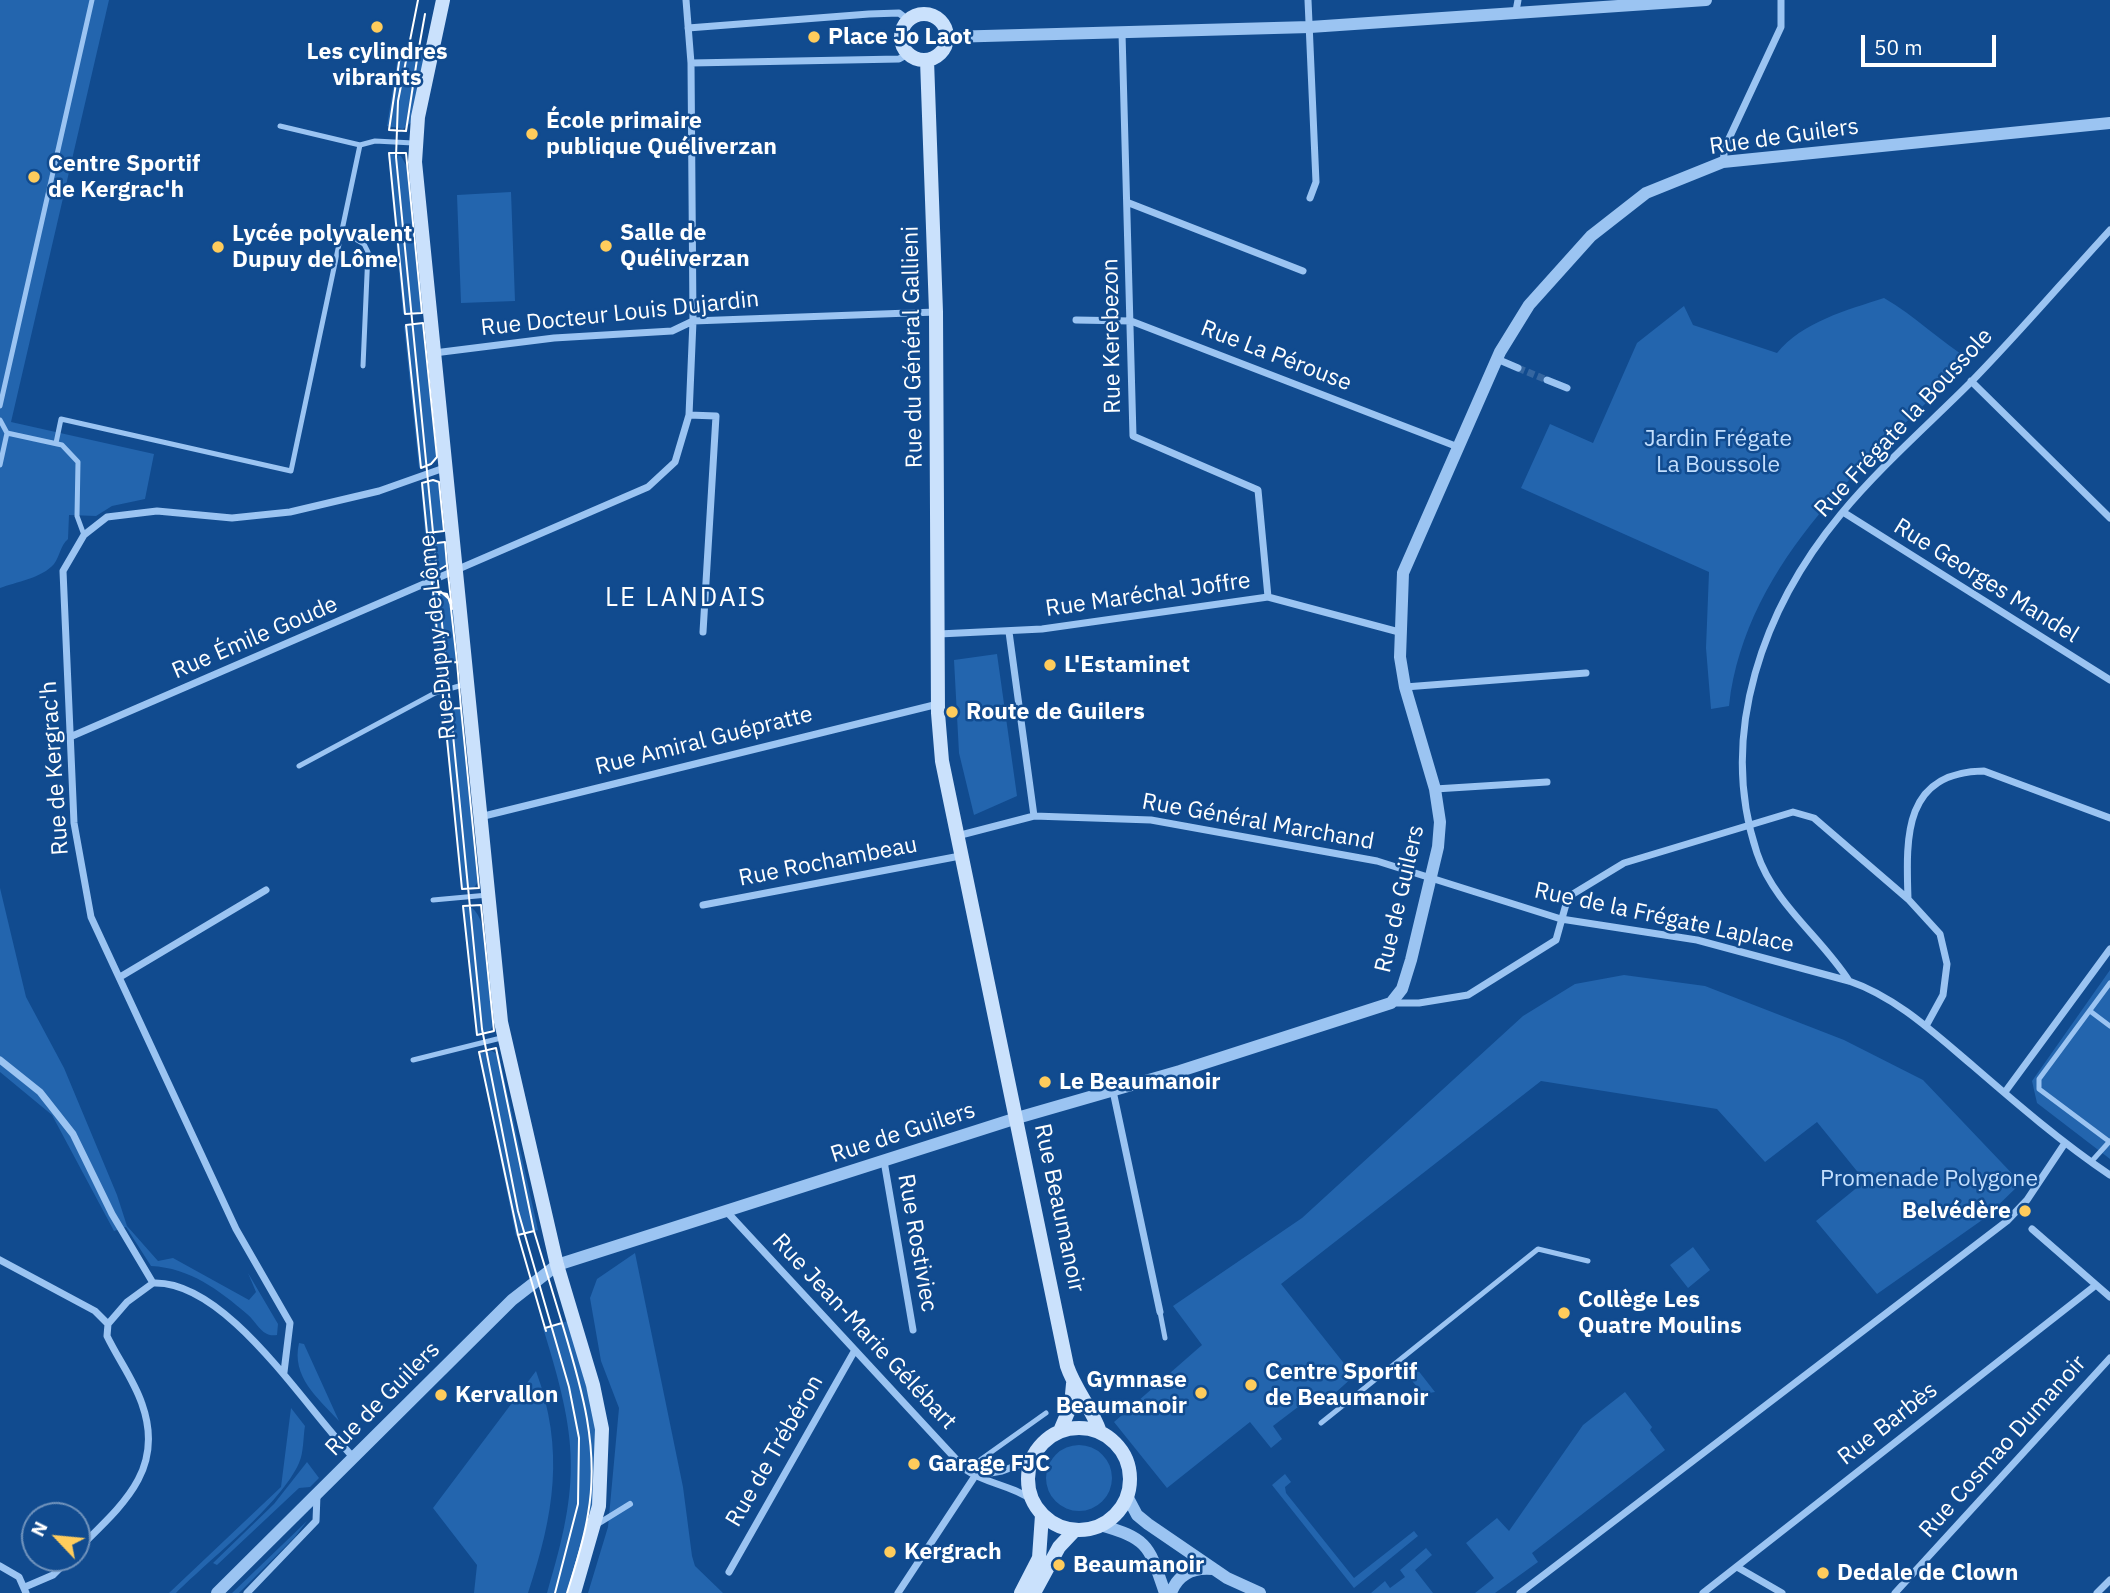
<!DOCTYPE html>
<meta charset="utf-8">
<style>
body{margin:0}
#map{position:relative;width:2110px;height:1593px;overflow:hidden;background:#114b8f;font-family:"IBM Plex Sans",sans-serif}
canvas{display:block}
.north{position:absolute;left:21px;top:1502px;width:70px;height:70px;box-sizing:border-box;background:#114b8f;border:2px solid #7093bc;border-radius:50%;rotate:296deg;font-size:19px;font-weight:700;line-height:28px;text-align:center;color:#fff}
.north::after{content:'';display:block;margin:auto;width:24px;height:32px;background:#ffcc5c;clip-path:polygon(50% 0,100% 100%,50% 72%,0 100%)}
.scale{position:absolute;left:1861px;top:35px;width:135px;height:32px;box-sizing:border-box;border:4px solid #fff;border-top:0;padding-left:9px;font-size:21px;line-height:24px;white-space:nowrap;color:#fff;-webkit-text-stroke:5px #114b8f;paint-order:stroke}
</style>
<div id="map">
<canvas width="2110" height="1593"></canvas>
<div class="north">N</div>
<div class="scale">50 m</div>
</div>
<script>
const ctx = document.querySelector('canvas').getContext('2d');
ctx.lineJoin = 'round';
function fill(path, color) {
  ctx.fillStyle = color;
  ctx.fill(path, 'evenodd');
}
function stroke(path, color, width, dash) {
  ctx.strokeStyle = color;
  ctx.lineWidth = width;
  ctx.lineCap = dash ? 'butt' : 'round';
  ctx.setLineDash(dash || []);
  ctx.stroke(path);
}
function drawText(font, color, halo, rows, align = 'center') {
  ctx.font = font + ' "IBM Plex Sans",sans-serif';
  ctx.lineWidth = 5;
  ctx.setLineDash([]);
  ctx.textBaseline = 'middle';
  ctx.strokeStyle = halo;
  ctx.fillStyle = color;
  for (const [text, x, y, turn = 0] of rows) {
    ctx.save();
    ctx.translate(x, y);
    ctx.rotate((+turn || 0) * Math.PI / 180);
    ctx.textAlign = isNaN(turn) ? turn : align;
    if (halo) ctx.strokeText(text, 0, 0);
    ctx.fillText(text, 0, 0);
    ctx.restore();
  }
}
fill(new Path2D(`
 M0 0H109L11 422 154 454 145 499 112 506 96 516 69 515 68 539C60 546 60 556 54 564 42 578 16 582 0 588Z
 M399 50 426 55 413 121 403 129 387 126Z
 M388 153 401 156 410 172 425 312 403 314Z
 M511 192 515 301 461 303 457 195Z
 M1884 298C1915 316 1940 341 1970 360 1872 458 1746 558 1729 706L1711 709 1706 648 1709 572 1521 488 1550 424 1593 443 1637 343 1684 306 1693 325 1777 353C1802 322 1847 310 1884 298Z
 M426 323 439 454 431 464 419 468 404 326Z
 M433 480 441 484 447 531 425 533 421 485Z
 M448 542 449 563 431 575 426 544Z
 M439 590C457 598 461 645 457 662L438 664 431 594Z
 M997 654 1017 796 974 815 959 753 954 660Z
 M461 708 479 880 474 888 462 889 443 710Z
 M0 888 26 997 64 1068 117 1195 127 1226 158 1261 173 1258 249 1300 256 1292 248 1273 278 1324 277 1335C262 1338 257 1322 247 1314 219 1290 190 1268 151 1266L126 1227 114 1231 52 1115 0 1072Z
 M469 906C492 916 492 999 494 1024L489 1032 477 1035 462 908Z
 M2110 970V1159L2037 1103 2032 1081Z
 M1624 975 1705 986 1844 1040 1923 1080 2021 1183 1985 1218 1877 1294 1816 1221 1865 1181 1817 1122 1765 1162 1717 1109 1541 1081 1281 1284 1354 1376 1324 1403 1315 1394 1273 1426 1282 1439 1271 1448 1250 1422 1167 1488 1114 1422 1202 1345 1173 1306 1302 1218 1523 1016 1575 984Z
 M492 1051 499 1055 538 1230 516 1236 479 1053Z
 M1693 1247 1710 1270 1688 1288 1670 1265Z
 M635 1253 683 1487 692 1556 695 1566 723 1593H588L608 1527 619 1408 601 1361 590 1298 597 1279Z
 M568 1321 596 1422 595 1500 569 1593H547C581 1481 578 1440 543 1328Z
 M299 1343 304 1344 339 1421C318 1398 291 1377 299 1343Z
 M1417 1369 1435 1392 1423 1394 1408 1376Z
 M536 1371C565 1450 554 1515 528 1593H474L477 1565 433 1508Z
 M1625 1392 1652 1427 1650 1430 1665 1450 1532 1553 1538 1562 1495 1593H1475L1494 1578 1466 1543 1497 1518 1509 1531 1583 1425Z
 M291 1408 305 1426C303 1437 304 1452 299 1463 281 1504 210 1559 176 1593H169L281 1487Z
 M1046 1478a33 33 0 1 1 66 0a33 33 0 1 1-66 0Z
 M307 1462 319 1478 310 1487 299 1488 217 1565 213 1563 274 1504Z
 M1285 1474 1291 1482 1285 1487 1286 1493 1354 1578 1414 1531 1418 1536 1354 1588 1272 1485Z
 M307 1521 295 1537 239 1593H232Z
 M1426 1548 1432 1555 1415 1570 1433 1593H1371L1385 1581 1390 1588 1405 1577 1400 1570Z`), '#2365ae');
stroke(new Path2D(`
 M1518 368 1547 380`), '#3566a0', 7, [7, 3.5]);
stroke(new Path2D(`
 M280 126 360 145
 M342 231 364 244 368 252 363 366
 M0 406 92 0
 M0 420 7 433
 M56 443 61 419 291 471 360 145 375 141 413 143
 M0 465 7 433 62 445 78 462 77 516 84 535
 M299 766 435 693 466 684
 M433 900 488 895
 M2110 983 2039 1079V1089L2110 1142
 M2090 1011 2110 1026
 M413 1060 501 1038
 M2091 1162 2110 1141
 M1160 1312 1165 1338
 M1321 1423 1538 1249 1588 1261
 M966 1470 1046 1413`), '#9bc4f2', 5);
stroke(new Path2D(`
 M596 1525 630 1504`), '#9bc4f2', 6);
stroke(new Path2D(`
 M1308 0 1316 182 1310 198
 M1516 11 1518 0
 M688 28 869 14 899 13 908 20
 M1122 33 1133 436 1258 490 1268 597
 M691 63 899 59 908 54
 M1723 162 1725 147 1781 27V0
 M1129 203 1303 271
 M1076 320 1131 321 1458 447
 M434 353 554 338 672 331 693 321 936 312
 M1497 359 1518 368
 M1547 380 1567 388
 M1971 381 2110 518
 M689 415 716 416 703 632
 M1843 512 2110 680
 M1009 632 1034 816
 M939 634 1042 629 1268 597 1399 632
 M1405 687 1586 673
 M70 737 648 487 675 462 689 415 693 321 691 63 686 0
 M1435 789 1547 782
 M480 817 938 704
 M957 836 1034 816 1151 820 1377 861 1561 919 1697 940 1849 981C1896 997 1934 1033 1972 1065 2016 1103 2061 1142 2110 1175
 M1908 899C1906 837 1903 772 1984 771L2110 818
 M703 905 960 856
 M120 977 266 890
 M1849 981C1821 937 1774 904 1757 853 1717 733 1764 607 1841 514 1881 466 1927 426 1971 382 2019 333 2064 280 2110 230
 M1391 1003H1419L1468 995 1556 940 1568 897 1624 863 1793 812 1814 818 1908 899 1940 934 1947 964 1943 995 1926 1026
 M0 1060 40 1092 73 1134 112 1214 153 1283C227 1280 305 1408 354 1458
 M1113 1091 1160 1312
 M2005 1092 2110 949
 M884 1161 913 1330
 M727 1212 966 1470C986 1484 1012 1485 1032 1500
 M2032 1229 2110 1297
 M0 1260 95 1311 108 1324
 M108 1324 127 1302 153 1283
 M284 1372 290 1323 236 1229 91 917 74 823 63 571 84 535 107 517 157 511 232 518 290 512 379 491 444 468
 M979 1475 1002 1471 1031 1460
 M77 1550C120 1507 166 1471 142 1404 134 1380 118 1359 107 1336L108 1324
 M0 1566 19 1577 26 1593
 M1737 1567 1782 1593
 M729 1572 855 1350
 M25 1587 53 1575 70 1558
 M247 1593 316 1521 317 1495
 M898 1593 975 1476
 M1520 1593 2007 1221 2027 1200 2065 1143
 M1703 1593 2096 1285
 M1895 1593 2110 1358
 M2097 1593 2110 1580`), '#9bc4f2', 7);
stroke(new Path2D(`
 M948 37 1310 27 1706 0
 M1127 1496 1137 1515 1148 1524 1227 1578 1260 1593
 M1100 1525C1150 1539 1149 1547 1165 1593
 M217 1593 512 1300 557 1265 1017 1118 1180 1071 1391 1003 1402 989 1411 960 1438 847 1440 822 1435 789 1405 687 1400 657 1403 573 1500 352 1529 305 1591 236 1646 193 1723 162 2110 123
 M1171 1593C1178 1574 1193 1567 1213 1569`), '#9bc4f2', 12);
stroke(new Path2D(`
 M443 0 418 117 415 162 501 1022 557 1265 593 1385 602 1429 599 1506 574 1593
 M901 37a23 23 0 1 1 46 0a23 23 0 1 1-46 0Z
 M927 60 936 312 938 713 942 761 1067 1366C1075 1390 1092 1408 1100 1432
 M1028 1479a51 51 0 1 1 102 0a51 51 0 1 1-102 0Z
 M1060 1431 1071 1405 1073 1384
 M1021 1593 1039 1558 1042 1515
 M1034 1593 1059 1547 1075 1530`), '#cae1fc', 14);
stroke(new Path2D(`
 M418 0 398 101 396 157 482 1029 518 1211 569 1387 579 1438 578 1504 555 1593
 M401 49 418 53 406 131 389 130Z
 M410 51 418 53 425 14
 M389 153H406L422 313 405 314Z
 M423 323 437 457 431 464 421 468 406 325Z
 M433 480 439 482 444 531 427 533 422 483Z
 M445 542 447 565 431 575 428 544Z
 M447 565 452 609 447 594 433 591 431 575Z
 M439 590 450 600 457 662 440 663 433 591Z
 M457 662 461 708 444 709 440 663Z
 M461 708 479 888 462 889 444 709Z
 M481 905 494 1031 477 1035 463 906Z
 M496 1048 534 1231 518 1235 479 1052Z
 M534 1231 562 1323 545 1328 518 1235Z
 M546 1331 545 1328 562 1323C581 1386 600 1447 588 1514 584 1541 575 1567 567 1593`), '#fff', 2);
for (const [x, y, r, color] of [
 [377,27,7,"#ffcc5c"],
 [814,37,7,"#ffcc5c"],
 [532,134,7,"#ffcc5c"],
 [34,177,7,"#ffcc5c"],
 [606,246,7,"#ffcc5c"],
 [218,247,7,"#ffcc5c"],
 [1050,665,7,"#ffcc5c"],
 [952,712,7,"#ffcc5c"],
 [1045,1082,7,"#ffcc5c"],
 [2025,1211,7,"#ffcc5c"],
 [1564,1313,7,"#ffcc5c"],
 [1251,1385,7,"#ffcc5c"],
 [1201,1393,7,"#ffcc5c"],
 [441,1395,7,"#ffcc5c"],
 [914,1464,7,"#ffcc5c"],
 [890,1552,7,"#ffcc5c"],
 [1059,1565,7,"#ffcc5c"],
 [1823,1573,7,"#ffcc5c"]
]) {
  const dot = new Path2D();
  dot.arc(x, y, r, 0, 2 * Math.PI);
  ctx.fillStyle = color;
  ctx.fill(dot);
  stroke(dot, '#114b8f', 2.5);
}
drawText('bold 23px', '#fff', '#114b8f', [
 ["Place Jo Laot",828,37],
 ["Les cylindres",377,52,"center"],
 ["vibrants",377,78,"center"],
 ["École primaire",546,121],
 ["publique Quéliverzan",546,147],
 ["Centre Sportif",48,164],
 ["de Kergrac'h",48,190],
 ["Salle de",620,233],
 ["Quéliverzan",620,259],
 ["Lycée polyvalent",232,234],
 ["Dupuy de Lôme",232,260],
 ["L'Estaminet",1064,665],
 ["Route de Guilers",966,712],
 ["Le Beaumanoir",1059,1082],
 ["Belvédère",2011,1211,"right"],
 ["Collège Les",1578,1300],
 ["Quatre Moulins",1578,1326],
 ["Centre Sportif",1265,1372],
 ["de Beaumanoir",1265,1398],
 ["Gymnase",1187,1380,"right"],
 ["Beaumanoir",1187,1406,"right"],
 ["Kervallon",455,1395],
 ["Garage FJC",928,1464],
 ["Kergrach",904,1552],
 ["Beaumanoir",1073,1565],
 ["Dedale de Clown",1837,1573]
], 'left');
drawText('23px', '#fff', '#114b8f', [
 ["Rue de Guilers",1784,137,-8],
 ["Rue Docteur Louis Dujardin",620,314,-6],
 ["Rue Kerebezon",1112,336,-91],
 ["Rue du Général Gallieni",913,347,-91],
 ["Rue La Pérouse",1276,356,21],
 ["Rue Frégate la Boussole",1904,423,-47],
 ["Rue Georges Mandel",1986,581,32],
 ["Rue Maréchal Joffre",1148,595,-8],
 ["Rue Dupuy de Lôme",438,637,-96],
 ["Rue Émile Goude",255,638,-23],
 ["Rue Amiral Guépratte",704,741,-14],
 ["Rue de Kergrac'h",55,768,-94],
 ["Rue Général Marchand",1258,822,10],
 ["Rue Rochambeau",828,862,-11],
 ["Rue de Guilers",1400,899,-77],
 ["Rue de la Frégate Laplace",1664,918,12],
 ["Rue de Guilers",903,1133,-18],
 ["Rue Beaumanoir",1059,1208,78],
 ["Rue Rostiviec",917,1243,80],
 ["Rue Jean-Marie Gélébart",864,1332,47],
 ["Rue de Guilers",383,1399,-45],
 ["Rue Barbès",1888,1424,-38],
 ["Rue Cosmao Dumanoir",2003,1447,-48],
 ["Rue de Trébéron",775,1451,-60]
]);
drawText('23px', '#c2defd', '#114b8f', [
 ["Jardin Frégate",1718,439],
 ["La Boussole",1718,465],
 ["Promenade Polygone",1929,1179]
]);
ctx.letterSpacing = '2px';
drawText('26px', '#fff', '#114b8f', [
 ["LE LANDAIS",686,598]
]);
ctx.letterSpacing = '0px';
</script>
